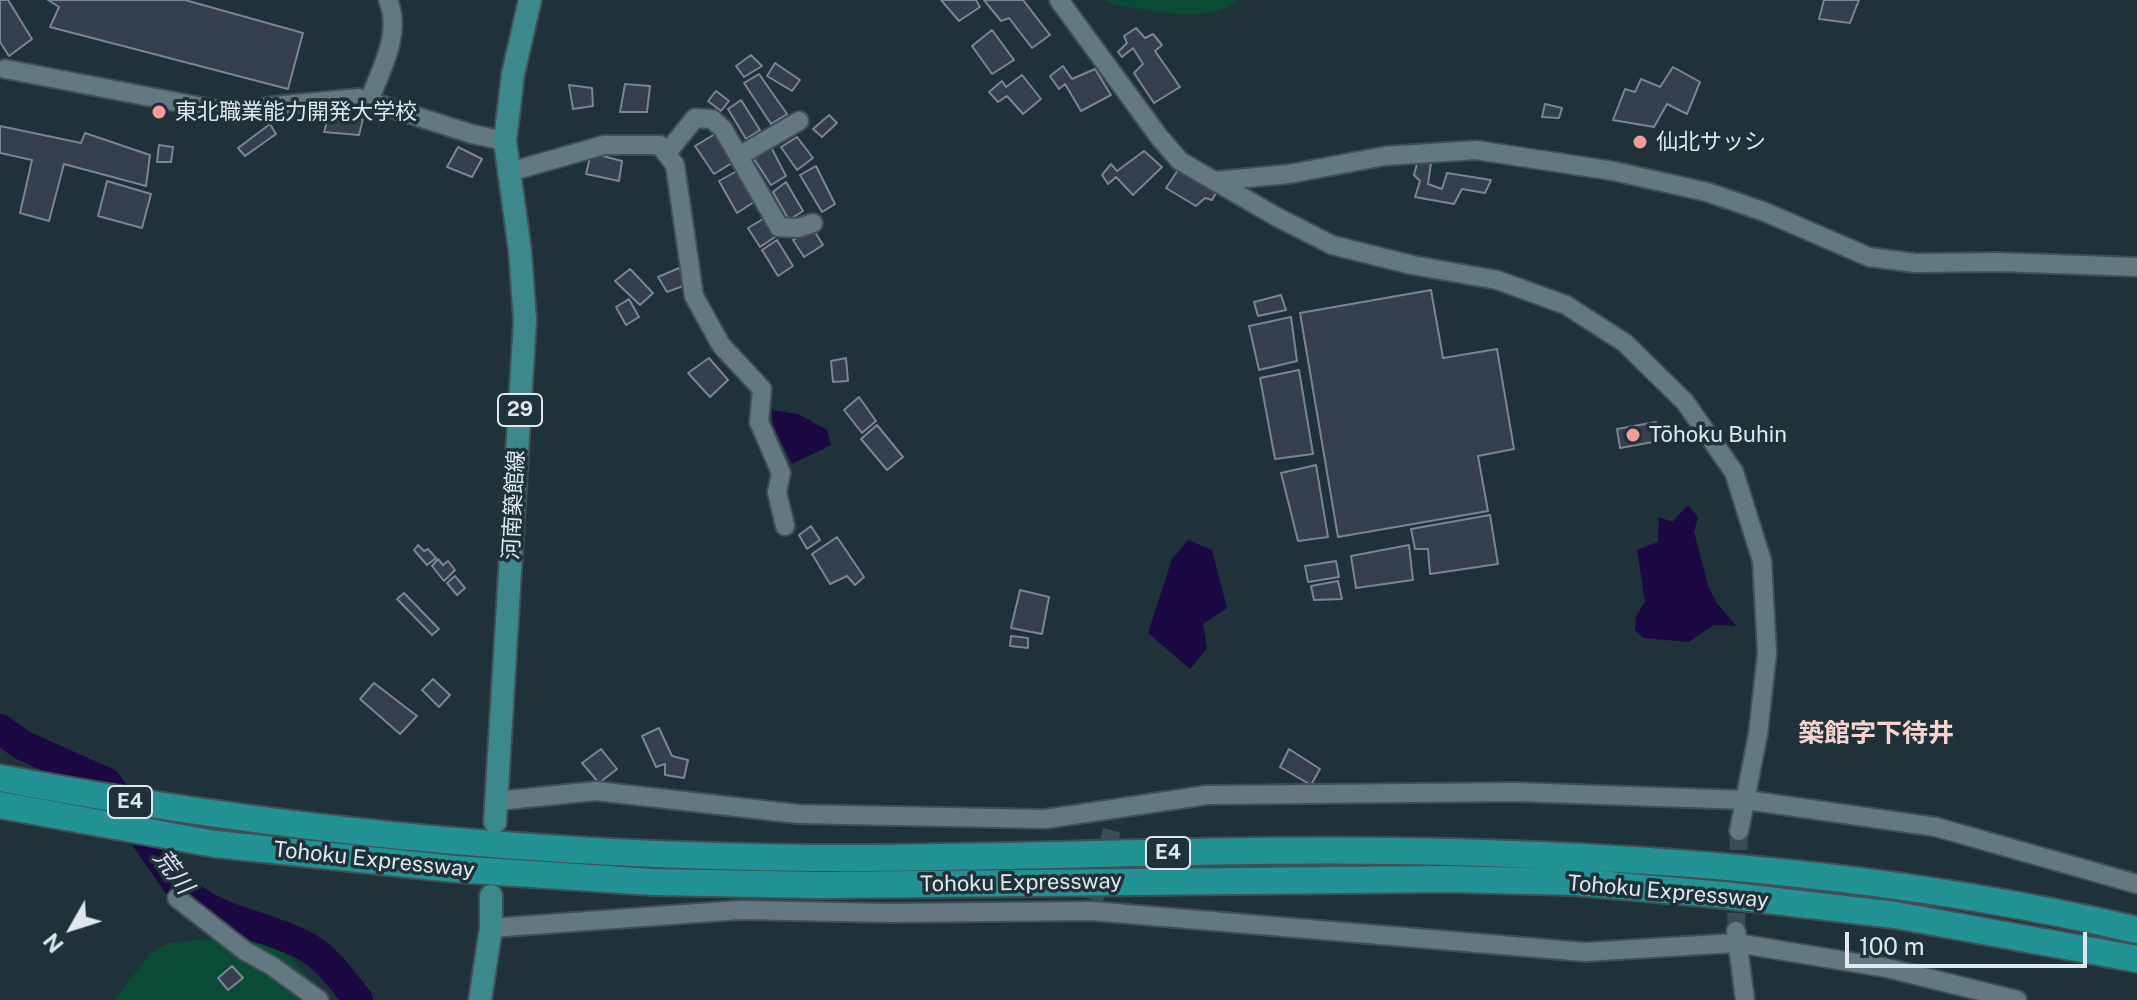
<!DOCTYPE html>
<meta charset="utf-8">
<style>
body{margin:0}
#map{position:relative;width:2137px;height:1000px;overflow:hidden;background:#1f3139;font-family:"Public Sans",sans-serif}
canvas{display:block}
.north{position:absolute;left:32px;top:888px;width:80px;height:80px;-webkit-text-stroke:6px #1f3139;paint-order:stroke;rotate:231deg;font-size:22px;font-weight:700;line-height:32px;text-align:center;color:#dde7ec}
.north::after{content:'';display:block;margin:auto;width:28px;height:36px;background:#dde7ec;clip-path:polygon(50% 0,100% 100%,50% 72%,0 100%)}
.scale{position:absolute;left:1845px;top:932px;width:242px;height:36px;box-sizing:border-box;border:4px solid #dde7ec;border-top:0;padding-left:10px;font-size:24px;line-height:28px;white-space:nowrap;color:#dde7ec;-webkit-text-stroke:6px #1f3139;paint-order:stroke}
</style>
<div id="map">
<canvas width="2137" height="1000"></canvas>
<div class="north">N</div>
<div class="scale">100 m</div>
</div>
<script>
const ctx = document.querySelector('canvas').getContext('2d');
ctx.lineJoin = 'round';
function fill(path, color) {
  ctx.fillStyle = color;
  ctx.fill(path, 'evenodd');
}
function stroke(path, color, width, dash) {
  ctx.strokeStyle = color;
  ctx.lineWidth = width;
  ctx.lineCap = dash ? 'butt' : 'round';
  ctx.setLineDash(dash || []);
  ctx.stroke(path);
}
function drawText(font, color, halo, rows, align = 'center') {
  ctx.font = font + ' "Public Sans","Noto Sans JP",sans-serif';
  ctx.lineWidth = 7;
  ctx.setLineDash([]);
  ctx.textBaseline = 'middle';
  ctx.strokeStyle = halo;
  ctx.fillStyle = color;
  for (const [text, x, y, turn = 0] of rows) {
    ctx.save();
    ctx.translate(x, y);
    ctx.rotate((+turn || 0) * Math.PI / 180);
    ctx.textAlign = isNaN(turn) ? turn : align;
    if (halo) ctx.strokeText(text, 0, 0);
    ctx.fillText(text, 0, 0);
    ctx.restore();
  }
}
fill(new Path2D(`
 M1104 0H1238C1205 27 1153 9 1114 5Z
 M233 936 263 939 279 945 328 1000H114L150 954 169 943Z`), '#094b35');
fill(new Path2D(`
 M772 410 798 414 827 430 831 445 792 464 773 425Z
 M1688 505 1698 517 1694 532 1709 588 1717 603 1736 626 1714 625 1689 642 1643 638 1635 630 1636 617 1645 601 1637 550 1658 542 1659 517 1672 522Z
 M1188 540 1212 550 1227 608 1203 624 1207 648 1190 669 1148 633 1172 559Z`), '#1c0842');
stroke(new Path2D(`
 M0 729 22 745 107 783 179 886C214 923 264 923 307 947 328 959 343 981 358 1000`), '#1c0842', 30);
const building = new Path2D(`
 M0 0H8L32 39 9 56 0 42Z
 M48 0H185L303 33 288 89 50 27 59 7Z
 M941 0H976L980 7 959 21Z
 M984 0H1023L1050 35 1032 48 1009 18 1001 21Z
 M1824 0H1859L1850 23 1819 19Z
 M1136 28 1145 38 1153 34 1162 45 1155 51 1180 87 1154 103 1134 73 1143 64 1133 48 1122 57 1118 52 1127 43 1124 36Z
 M992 30 1014 60 992 74 972 46Z
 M751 55 762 66 744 77 736 66Z
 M775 63 800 80 792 91 767 76Z
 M1063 66 1072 79 1095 69 1111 95 1081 111 1065 84 1059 89 1050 76Z
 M1673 67 1700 82 1687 114 1667 104 1654 127 1613 120 1625 89 1635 92 1641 79 1660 87Z
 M759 74 787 114 771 124 744 83Z
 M1022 75 1041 99 1023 114 1007 96 998 102 989 92 1002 81 1006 87Z
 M625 84 650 86 647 112H620Z
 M569 85 592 88 593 106 573 109Z
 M716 91 729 101 721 111 708 101Z
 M741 100 760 130 746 139 728 109Z
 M1545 104 1562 108 1559 118 1542 117Z
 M329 114 363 119 359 135 324 132Z
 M829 115 837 123 822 137 813 129Z
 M270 124 276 134 245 156 238 148Z
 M0 126 81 143 85 133 150 155 146 186 64 164 49 221 20 213 32 160 0 153Z
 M715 134 732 163 714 174 695 146Z
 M797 137 813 158 797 170 781 147Z
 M159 145 173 147 171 162H157Z
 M458 147 482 159 472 177 447 167Z
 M771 147 786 176 771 185 754 159Z
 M1144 151 1162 167 1133 195 1116 177 1108 184 1102 175 1111 164 1117 171Z
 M591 153 622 161 619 181 586 174Z
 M1418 160 1431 163 1428 184 1442 189 1447 173 1491 180 1485 193 1462 189 1454 204 1415 197 1420 181 1414 175Z
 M816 166 835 204 822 212 800 175Z
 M1178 170 1218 189 1212 200 1205 198 1196 206 1166 188Z
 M737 171 754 202 737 213 719 181Z
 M107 181 151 194 142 228 98 216Z
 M786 182 803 211 789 220 773 192Z
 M763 219 775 237 760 247 748 228Z
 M813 229 823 245 804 257 793 240Z
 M777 240 793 266 778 276 762 250Z
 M679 268 686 285 667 292 658 277Z
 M630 269 653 293 640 305 615 281Z
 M1431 290 1443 358 1497 349 1514 449 1478 456 1488 511 1338 537 1300 313Z
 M1281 295 1286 310 1258 316 1254 302Z
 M629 299 639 317 626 325 616 307Z
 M1291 317 1297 361 1259 370 1249 326Z
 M709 358 728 380 710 397 688 373Z
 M846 358 848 381 833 382 831 361Z
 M1299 370 1313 454 1275 459 1260 378Z
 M859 397 876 421 862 433 844 410Z
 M1656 422 1659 441 1620 448 1617 429Z
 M877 425 903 457 887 470 861 439Z
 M1316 465 1328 537 1298 541 1281 473Z
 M1490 515 1498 564 1430 574 1428 549H1415L1411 529Z
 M811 526 820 540 807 549 799 535Z
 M837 537 864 577 855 585 847 576 830 584 812 554Z
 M418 545 424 551 428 549 436 558 427 565 414 550Z
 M1409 545 1413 580 1356 588 1351 556Z
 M438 559 443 565 448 561 455 570 444 581 432 566Z
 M1336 561 1339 577 1308 582 1305 566Z
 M455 576 465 588 457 595 447 583Z
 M1338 581 1342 599 1314 600 1311 586Z
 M1020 590 1049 597 1042 634 1011 628Z
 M404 593 439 629 432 635 397 599Z
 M1011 636 1028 638V648L1010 646Z
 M433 679 450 695 439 707 422 690Z
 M374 683 417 716 400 734 360 699Z
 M659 728 672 756 688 760 684 778 665 775V764L656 767 642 736Z
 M601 749 617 769 599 783 582 763Z
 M1289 749 1320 769 1311 785 1280 767Z
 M232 966 243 978 228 990 218 978Z`);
fill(building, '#363f4d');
stroke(building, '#7a8494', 2);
stroke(new Path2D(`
 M1094 900 1114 821
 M1736 931 1739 831`), '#3c4c54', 18, [18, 9]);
const minor = new Path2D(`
 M1059 0 1160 138 1180 161 1277 217 1332 245 1412 265 1497 280 1566 305 1625 343 1685 402 1734 472 1762 561 1767 653 1758 734 1739 831
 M5 69 234 113 273 106 359 98 472 134 505 141
 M369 101C381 69 402 34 388 0
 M666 154 695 118 712 119 723 129 779 227 798 228 813 223
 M739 156 799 121
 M509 172 604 145H660L675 165 694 296 721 345 762 389 759 422 781 473 777 492 785 526
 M1215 181 1289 174 1385 156 1476 150 1613 171 1707 192 1765 212 1869 257 1915 263 1999 262 2137 267
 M497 801 596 791 798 814 1045 819 1207 795 1516 792 1746 800 1936 827 2137 884
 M177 898 245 951 272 966 319 1000
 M491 928 740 910 892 913 1091 911 1585 952 1736 943 1887 968 2017 1000
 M1736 931 1745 1000`);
const major = new Path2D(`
 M495 822 525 320 520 251 505 141 513 74 530 0
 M480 1000 491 928V896`);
const highway = new Path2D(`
 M0 778C268 829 542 856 815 858 1027 859 1240 846 1452 852 1681 858 1914 878 2137 930
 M0 805 215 844 455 869 653 882 820 885 1449 879 1574 882 1724 895 1895 915 2137 959`);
stroke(minor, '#3f4f55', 22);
stroke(major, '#3f4f55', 26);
stroke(highway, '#3f4f55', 30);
stroke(minor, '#647881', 18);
stroke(major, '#3d888c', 22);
stroke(highway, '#239294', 26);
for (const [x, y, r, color] of [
 [159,112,8,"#f59c94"],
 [1640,142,8,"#f59c94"],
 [1633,435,8,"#f59c94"]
]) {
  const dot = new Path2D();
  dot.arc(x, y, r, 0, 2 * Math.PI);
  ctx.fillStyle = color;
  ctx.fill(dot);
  stroke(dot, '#1f3139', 3);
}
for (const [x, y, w] of [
 [520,410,44],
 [130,802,44],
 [1168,853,44]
]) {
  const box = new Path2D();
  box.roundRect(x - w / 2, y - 16, w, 32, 6);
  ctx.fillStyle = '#1f3139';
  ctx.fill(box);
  stroke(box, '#dde7ec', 2);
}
drawText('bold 20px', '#dde7ec', null, [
 ["29",520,410],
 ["E4",130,802],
 ["E4",1168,853]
]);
drawText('22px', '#dde7ec', '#1f3139', [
 ["東北職業能力開発大学校",175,112],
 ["仙北サッシ",1656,142],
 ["Tōhoku Buhin",1649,435]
], 'left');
drawText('22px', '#dde7ec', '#1f3139', [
 ["河南築館線",514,505,-87],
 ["Tohoku Expressway",374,860,6],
 ["Tohoku Expressway",1021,883,-1],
 ["Tohoku Expressway",1668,892,5]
]);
drawText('italic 24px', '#e0def1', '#1f3139', [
 ["荒川",173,872,53]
]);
drawText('bold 26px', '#f6d3cf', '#1f3139', [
 ["築館字下待井",1876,734]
]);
</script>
